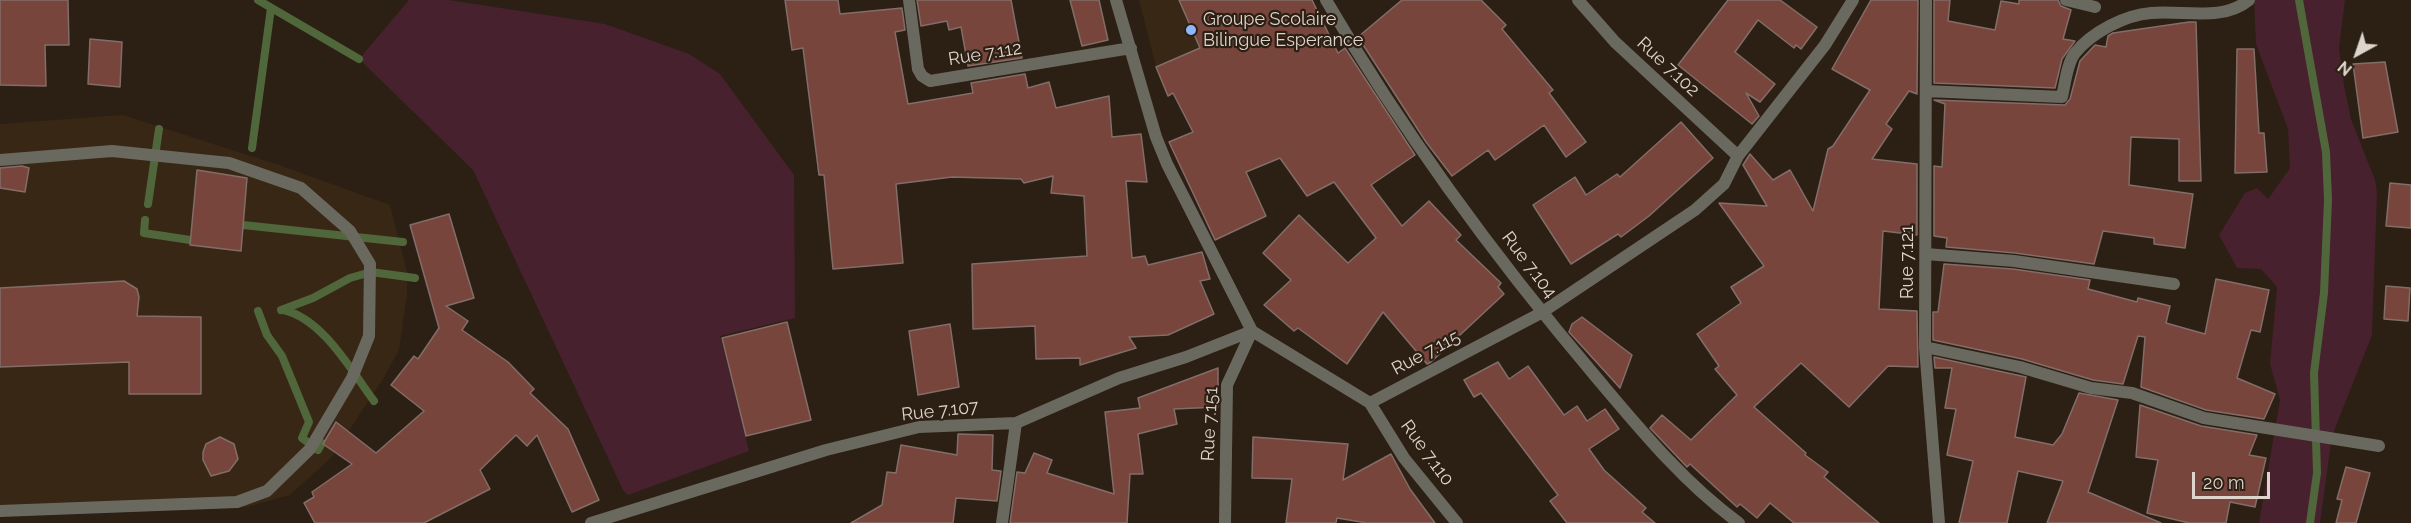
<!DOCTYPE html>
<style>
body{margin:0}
#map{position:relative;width:2411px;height:523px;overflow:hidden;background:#2c1f13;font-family:Raleway,sans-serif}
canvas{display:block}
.north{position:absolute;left:2327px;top:24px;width:60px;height:60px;-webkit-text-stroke:4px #2c1f13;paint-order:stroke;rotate:220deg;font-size:16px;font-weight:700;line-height:24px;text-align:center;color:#ddd4cc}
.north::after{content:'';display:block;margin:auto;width:21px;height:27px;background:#ddd4cc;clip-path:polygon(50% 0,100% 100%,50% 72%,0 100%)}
.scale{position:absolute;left:2192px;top:472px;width:78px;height:27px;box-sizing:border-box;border:3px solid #ddd4cc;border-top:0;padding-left:8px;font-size:18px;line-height:21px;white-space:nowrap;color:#ddd4cc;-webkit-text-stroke:4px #2c1f13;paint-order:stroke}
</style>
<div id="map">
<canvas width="2411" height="523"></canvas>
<div class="north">N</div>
<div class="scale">20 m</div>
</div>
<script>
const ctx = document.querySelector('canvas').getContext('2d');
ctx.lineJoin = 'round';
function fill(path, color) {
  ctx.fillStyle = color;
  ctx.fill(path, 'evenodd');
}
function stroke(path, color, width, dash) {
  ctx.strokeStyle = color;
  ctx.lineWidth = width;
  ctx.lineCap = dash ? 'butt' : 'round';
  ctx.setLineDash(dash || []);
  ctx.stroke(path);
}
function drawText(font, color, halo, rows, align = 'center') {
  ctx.font = font + ' Raleway,sans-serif';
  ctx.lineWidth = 4.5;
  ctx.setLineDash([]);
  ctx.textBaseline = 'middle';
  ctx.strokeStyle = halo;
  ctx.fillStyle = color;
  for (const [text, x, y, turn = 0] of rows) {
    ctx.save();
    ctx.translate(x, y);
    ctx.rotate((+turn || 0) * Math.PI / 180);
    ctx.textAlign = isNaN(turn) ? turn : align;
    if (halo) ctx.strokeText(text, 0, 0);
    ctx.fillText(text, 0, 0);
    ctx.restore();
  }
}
fill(new Path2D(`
 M1139 0H1222L1248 61 1168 96 1156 67Z
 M123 115 282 166 390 205 407 272V294L399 350 383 379 331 458 290 495 247 507 0 514V124Z`), '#392715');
fill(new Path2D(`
 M409 0H449L605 24 689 54 720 74 794 175 795 318 720 336 749 451 628 495 623 490 473 170 359 59Z
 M2254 0H2345L2339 48 2344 85 2351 119 2375 180 2377 193 2372 335 2332 436 2320 523H2259L2280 400 2270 364 2277 287 2261 269 2237 268 2219 235 2245 193 2257 188 2268 199 2290 168 2288 129 2256 44Z`), '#47212e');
stroke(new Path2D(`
 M258 0 359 59
 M2299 0 2326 152 2328 200 2324 293 2314 373 2317 473 2310 523
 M252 148 271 8
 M148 204 159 129
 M145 220 144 233 190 240
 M243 225 403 242
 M281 310 313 298 350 278 371 272 415 278
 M283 310C322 318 351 370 374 401
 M258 311 267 335 282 356 309 422 302 438 318 450 322 443`), '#50673b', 8);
const building = new Path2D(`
 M0 0H68L69 45H45L46 86 0 85Z
 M785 0H838L840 14 902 8 905 30 895 32 908 104 973 93 971 83 1025 74 1028 88 1049 82 1056 108 1109 96 1112 137 1141 134 1147 182 1126 181 1132 258 1145 256 1148 265 1202 252 1210 279 1200 281 1214 314 1168 335 1129 337 1136 348 1080 365V358L1036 359 1035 326 973 329 972 264 1087 256 1084 196 1051 193 1053 176 1024 183 1021 179 952 177 896 184 903 263 833 269 824 175H819L803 48 792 50Z
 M917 0H1011L1022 58 968 66 961 27 949 30 947 21 921 26Z
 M1070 0H1099L1108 40 1082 46Z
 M1179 0H1312L1338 53 1345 48 1415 155 1371 185 1402 226 1429 201 1461 235 1456 240 1501 283 1498 287 1504 294 1431 362 1427 364 1383 312 1347 364 1298 328 1294 331 1264 305 1291 280 1263 253 1299 215 1348 263 1376 238 1334 182 1307 196 1280 158 1246 172 1266 216 1215 240 1169 142 1193 132 1173 93 1168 96 1156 67 1200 48Z
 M1402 0H1481L1506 25 1502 29 1553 90 1549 93 1586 142 1566 157 1544 125 1495 160 1488 150 1452 176 1426 142 1358 37Z
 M1728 0H1780L1817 27 1801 49 1796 45 1794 48 1758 20 1735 52 1775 84 1760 102 1746 93 1759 116 1752 124 1678 65Z
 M1871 0H1918L1917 94 1909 91 1886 124 1892 129 1872 159 1917 164V235L1883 231 1879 309 1917 311 1918 367 1888 366 1849 407 1801 363 1754 407 1806 453 1805 455 1828 472 1824 477 1879 523H1794L1770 503 1757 518 1740 504 1737 507 1690 464 1687 467 1650 428 1662 415 1691 440 1737 395 1715 369 1719 366 1697 334 1741 303 1731 287 1764 266 1719 203 1767 206 1743 165 1750 154 1773 180 1790 170 1813 211 1828 149 1833 146 1870 90 1832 69Z
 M1934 0H1950L1948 21 1995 30 2001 1 2019 4V0H2058L2061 6 2071 10 2063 39 2075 41 2062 59 2055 88 1934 83Z
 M2189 22H2196L2201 181H2179V139L2131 137 2129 185 2193 194 2185 248 2154 244V238L2103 231 2094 264 2015 253 1946 247 1947 238 1934 236V166L1942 167 1945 104 1934 100 2065 105 2070 99 2080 61 2095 45 2106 47 2108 36 2113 33Z
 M90 39 122 42 120 87 88 84Z
 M2237 49H2254L2259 133H2264L2267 172 2235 173Z
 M2385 62 2398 132 2363 138 2353 64Z
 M1681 122 1713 158 1649 216 1621 237 1618 234 1571 264 1533 205 1575 177 1586 195 1617 174 1620 177Z
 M22 166 29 168 25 192 0 188V168Z
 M197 170 247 178 241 251 190 245Z
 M2390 183 2411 185V228L2386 226Z
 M449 214 474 298 446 306 468 321 462 330 508 362 534 389 530 393 568 429 599 500 572 512 537 435 527 446 516 435 480 470 490 489 424 523H315L304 503 314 497 312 492 352 464 323 444 336 422 376 453 424 411 391 385 414 356 418 359 439 328 410 225Z
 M1944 264 2013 269 2090 280 2088 289 2137 302 2138 298 2170 306 2166 323 2205 334 2216 279 2269 290 2260 332 2251 330 2237 378 2275 394 2264 419 2206 410 2141 387 2145 337 2138 336 2123 384 2093 380 2022 359 1933 340V312H1938Z
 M124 281 137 289 139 297 137 316 201 317V394H129V362L0 367V288Z
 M2386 286 2410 288 2408 321 2384 319Z
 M1582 317 1632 355 1620 388 1569 332 1572 324Z
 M787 322 811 420 746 436 722 338Z
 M950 324 959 387 918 395 909 331Z
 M1934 357 2026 377 2015 437 2053 445 2062 434 2079 393 2118 400 2088 492 2161 523H2047L2063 481 2018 471 2007 523H1959L1973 461 1947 455 1956 409 1945 408 1952 368H1935Z
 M1498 362 1509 379 1528 366 1564 415 1577 406 1587 421 1605 409 1619 429 1589 449 1604 470 1646 508 1642 512 1655 523H1567L1550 501 1558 495 1481 393 1474 397 1464 380Z
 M1218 368V407L1174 409 1177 424 1138 434 1143 474H1130L1127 523H1010L1017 472 1025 473 1034 453 1052 460 1047 473 1114 494 1105 412 1140 408 1138 398Z
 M2140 405 2201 426 2257 435 2249 455 2266 458 2255 507 2230 502 2226 523H2189L2147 513 2158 460 2136 457Z
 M958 434 993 435 992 470 1001 471 997 501 956 498 953 523H851L882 505 887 472 896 473 901 445 957 455Z
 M220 437 234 444 238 459 229 471 211 476 203 460V452L206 444Z
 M1253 437 1348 444 1343 480 1391 454 1410 489 1435 523H1367L1337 518 1336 523H1286L1292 479 1252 478Z
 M2346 467 2370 473 2356 523H2336L2342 500 2337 499Z`);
fill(building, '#78453c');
stroke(building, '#836d68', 1.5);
stroke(new Path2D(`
 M0 160 112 151 229 163 301 188 350 231 370 264 369 336 352 378 310 449 267 491 237 502 0 511`), '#6a6960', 12);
stroke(new Path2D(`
 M909 0 918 69 922 76 930 81 1131 48
 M1116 0 1156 137 1167 164 1252 331 1370 403 1541 313 1695 210 1724 184 1738 156 1825 45 1853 0
 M1326 0C1404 134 1496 259 1596 377 1640 429 1684 483 1739 523
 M1578 0 1615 42 1738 156
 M1926 0 1925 347 1939 523
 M2066 0 2095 7
 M1926 91 2062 97C2065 84 2067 63 2075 53 2092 32 2125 15 2151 13 2184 10 2222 22 2249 0
 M1926 254 2014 261 2174 284
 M1925 347 2020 367 2091 388 2132 393 2204 418 2379 446
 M1370 403 1404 458 1457 523
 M591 523 826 450 919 427 1016 423 1119 378 1186 357 1252 331
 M1002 523 1016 423
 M1225 523 1227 385 1252 331`), '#6a6960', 12);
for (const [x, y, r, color] of [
 [1191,30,6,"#8eb8fd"]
]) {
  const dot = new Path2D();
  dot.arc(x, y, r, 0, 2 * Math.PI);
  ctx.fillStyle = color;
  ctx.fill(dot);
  stroke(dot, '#2c1f13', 2);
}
drawText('18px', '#ddd4cc', '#2c1f13', [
 ["Groupe Scolaire",1203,20],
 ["Bilingue Esperance",1203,41]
], 'left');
drawText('18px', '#ddd4cc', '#2c1f13', [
 ["Rue 7.112",985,54,-9],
 ["Rue 7.102",1668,67,43],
 ["Rue 7.121",1908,262,-90],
 ["Rue 7.104",1529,265,53],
 ["Rue 7.115",1426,353,-28],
 ["Rue 7.107",940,411,-6],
 ["Rue 7.151",1210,424,-87],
 ["Rue 7.110",1427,453,54]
]);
</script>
